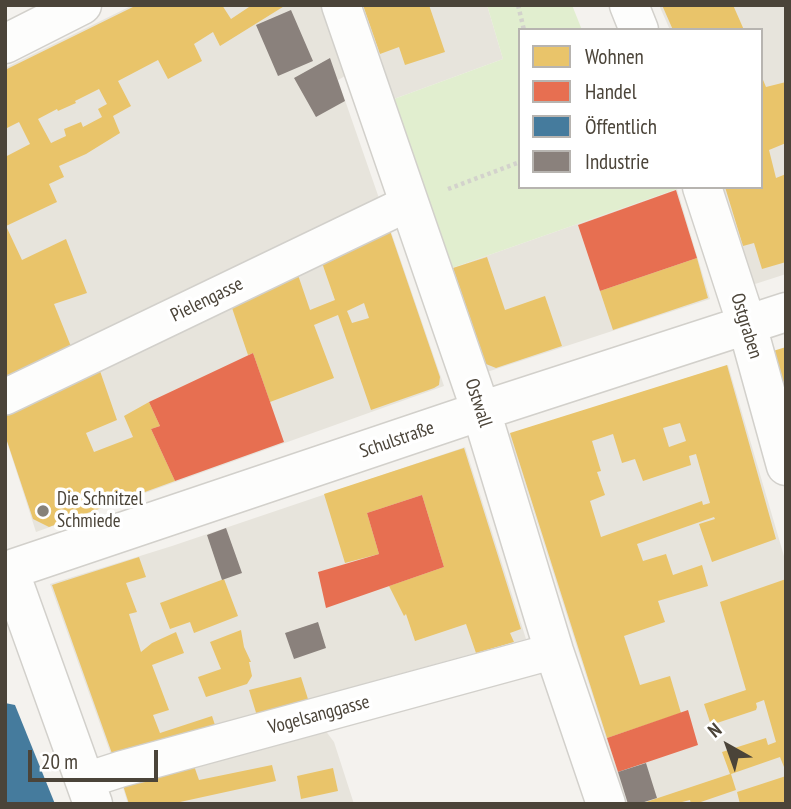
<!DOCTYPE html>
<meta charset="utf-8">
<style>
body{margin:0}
#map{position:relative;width:791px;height:809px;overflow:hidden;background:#f4f2ee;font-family:"PT Sans Narrow",sans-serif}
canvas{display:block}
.frame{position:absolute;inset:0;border:7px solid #4b4439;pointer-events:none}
.legend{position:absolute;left:518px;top:28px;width:245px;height:161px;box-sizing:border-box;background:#fff;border:2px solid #b7b4b0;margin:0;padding:9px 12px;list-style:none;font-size:21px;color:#4b4439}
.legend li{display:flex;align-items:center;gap:14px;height:35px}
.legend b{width:35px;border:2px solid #b7b4b0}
.north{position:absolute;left:693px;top:711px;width:70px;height:70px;-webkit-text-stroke:5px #fff;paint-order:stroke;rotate:320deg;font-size:19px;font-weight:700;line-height:28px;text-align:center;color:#4b4439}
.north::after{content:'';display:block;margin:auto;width:24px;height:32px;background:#4b4439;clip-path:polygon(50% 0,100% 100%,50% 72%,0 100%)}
.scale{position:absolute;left:28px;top:750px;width:130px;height:32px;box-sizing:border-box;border:4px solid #4b4439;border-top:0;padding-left:9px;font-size:21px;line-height:24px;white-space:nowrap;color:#4b4439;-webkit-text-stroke:5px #fff;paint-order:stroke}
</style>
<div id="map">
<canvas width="791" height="809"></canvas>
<div class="frame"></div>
<ul class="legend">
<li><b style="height:19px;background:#e9c46a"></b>Wohnen</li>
<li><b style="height:19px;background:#e76f51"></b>Handel</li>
<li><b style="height:19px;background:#457b9d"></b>Öffentlich</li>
<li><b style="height:19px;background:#8a817c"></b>Industrie</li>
</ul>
<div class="north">N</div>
<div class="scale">20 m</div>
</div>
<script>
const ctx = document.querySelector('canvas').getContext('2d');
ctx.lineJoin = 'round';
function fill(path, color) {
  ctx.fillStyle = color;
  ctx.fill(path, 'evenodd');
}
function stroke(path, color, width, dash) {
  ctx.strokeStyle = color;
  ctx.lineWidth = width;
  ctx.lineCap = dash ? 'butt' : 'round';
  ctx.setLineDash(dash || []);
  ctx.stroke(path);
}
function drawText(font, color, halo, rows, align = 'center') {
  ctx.font = font + ' "PT Sans Narrow",sans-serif';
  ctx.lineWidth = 7;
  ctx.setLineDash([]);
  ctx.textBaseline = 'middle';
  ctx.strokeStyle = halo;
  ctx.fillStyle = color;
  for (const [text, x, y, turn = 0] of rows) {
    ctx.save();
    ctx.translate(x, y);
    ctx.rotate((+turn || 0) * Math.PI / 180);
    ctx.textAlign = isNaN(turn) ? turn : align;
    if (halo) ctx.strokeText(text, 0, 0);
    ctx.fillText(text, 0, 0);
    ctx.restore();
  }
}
fill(new Path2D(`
 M133 5H329L352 72 338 80 381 204 5 389V68Z
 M361 5H487L503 59 394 99Z
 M659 5H786V274L752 285 723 187H761V30H670Z
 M677 189 710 299 487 372 452 268Z
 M389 226 444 386 36 532 5 436V414Z
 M728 365 786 563V804H627L509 434Z
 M465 447 526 639 309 699 310 708 114 763 50 584 172 546Z
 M322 726 334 742 354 804H128L120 778Z`), '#e7e4dc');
fill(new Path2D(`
 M487 5H572L582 30H520V187H676L677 189 452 268 394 99 503 59Z`), '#e1eecf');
fill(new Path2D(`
 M137 5H222L231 19 252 5H286L220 46 213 32 194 44 202 61 168 79 158 60 118 81 131 106 113 116 120 133 86 154 59 166 64 177 49 184 57 202 6 226 22 260 66 239 87 293 54 304 76 359 5 388V157L30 144 19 122 5 129V70ZM99 89 107 104 98 109 102 117 83 127 81 122 64 129 66 136 51 143 38 119 57 109 58 111 76 103 75 101Z
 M363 5H429L445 52 405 65 399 47 380 54Z
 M662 5H733L744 30H673Z
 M761 75 766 87 786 82V143L769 150 776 178 786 174V262L762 269 754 243 743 246 725 187H761Z
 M389 228 440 377 439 385 434 388 371 410 338 315 314 325 334 378 270 402 253 353 248 355 231 305 297 272 310 310 335 300 321 260ZM364 303 369 318 352 323 347 311Z
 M487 257 505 310 545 296 562 346 496 368 486 364 453 268Z
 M697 258 708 298 613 330 600 291Z
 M786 347V392H785L773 351Z
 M727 365 776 539 712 562 699 524 715 519 714 517 637 544 643 561 666 554 673 575 702 565 708 586 658 601 665 622 624 636 640 685 670 676 681 713 607 738 510 433ZM680 423 686 441 669 447 663 428ZM613 434 622 463 635 459 643 481 691 465 689 456 696 454 710 503 703 505 702 501 601 537 590 501 605 495 597 472 601 471 592 441Z
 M100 371 117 420 86 433 94 452 133 437 124 416 149 402 160 426 151 429 175 481 49 527 33 519 5 435V414Z
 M464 448 521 629 510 633 514 642 476 653 466 624 415 641 406 614 404 616 389 586 444 567 422 495 367 513 379 554 345 563 324 494Z
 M139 557 146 577 126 583 137 612 129 614 141 652 152 643 176 632 184 653 152 665 169 710 153 715 160 733 212 716 218 734 115 762 52 585Z
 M224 579 238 616 194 633 190 622 170 629 160 603Z
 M786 579V772L780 757 731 774 736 790 695 804H691L690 800 682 802 683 804H640L730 774 722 752 766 738 768 745 776 742 764 700 756 703 757 707 756 710 711 725 704 704 746 690 720 602Z
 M241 630 244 647 251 662H249L252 676 247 684 206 697 198 677 221 669 210 642Z
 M301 677 308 699 291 710 258 719 249 690Z
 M192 760 199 780 272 765 276 781 180 802V804H129L121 779Z
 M333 768 338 791 301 799 297 776Z
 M786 776V804H740L737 792Z`), '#e9c46a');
fill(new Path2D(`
 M676 190 697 258 600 291 578 225Z
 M253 353 284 442 175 481 151 429 160 426 149 402Z
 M422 495 444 567 326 608 318 572 379 554 367 513Z
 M688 710 698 745 618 772 607 738Z`), '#e76f51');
fill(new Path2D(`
 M5 703 15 705 55 804H5Z`), '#457b9d');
fill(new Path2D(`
 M291 10 313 61 278 76 256 25Z
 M330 58 345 101 316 117 294 78Z
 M226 528 242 573 222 580 207 535Z
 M318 622 326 648 294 659 285 633Z
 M646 763 657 798 638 804H628L618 772Z`), '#8a817c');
const pedestrian = new Path2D(`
 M5 397 409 203
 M84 781 121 769 554 651`);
const minor = new Path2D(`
 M341 5 481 411 554 651 606 804
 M629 5 639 30
 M5 44 82 5
 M702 187 747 325 786 466
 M93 804 9 570 481 411 786 312`);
stroke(pedestrian, '#d2d0cb', 38);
stroke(minor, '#d2d0cb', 41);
stroke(new Path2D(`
 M518 5 524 30
 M448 189 520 162`), '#d3d2cc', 4.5, [3.5, 3.5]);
stroke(pedestrian, '#fdfdfc', 35);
stroke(minor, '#fdfdfc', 38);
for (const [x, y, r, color] of [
 [43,511,7,"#868178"]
]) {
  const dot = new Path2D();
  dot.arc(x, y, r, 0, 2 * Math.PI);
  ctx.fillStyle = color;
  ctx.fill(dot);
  stroke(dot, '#fff', 2.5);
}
drawText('19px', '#4b4439', '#fff', [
 ["Pielengasse",207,300,-26],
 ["Ostgraben",746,326,73],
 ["Ostwall",478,403,72],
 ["Schulstraße",397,440,-19],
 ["Vogelsanggasse",319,715,-15]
]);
drawText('19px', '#4b4439', '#fff', [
 ["Die Schnitzel",57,500],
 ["Schmiede",57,522]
], 'left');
</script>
